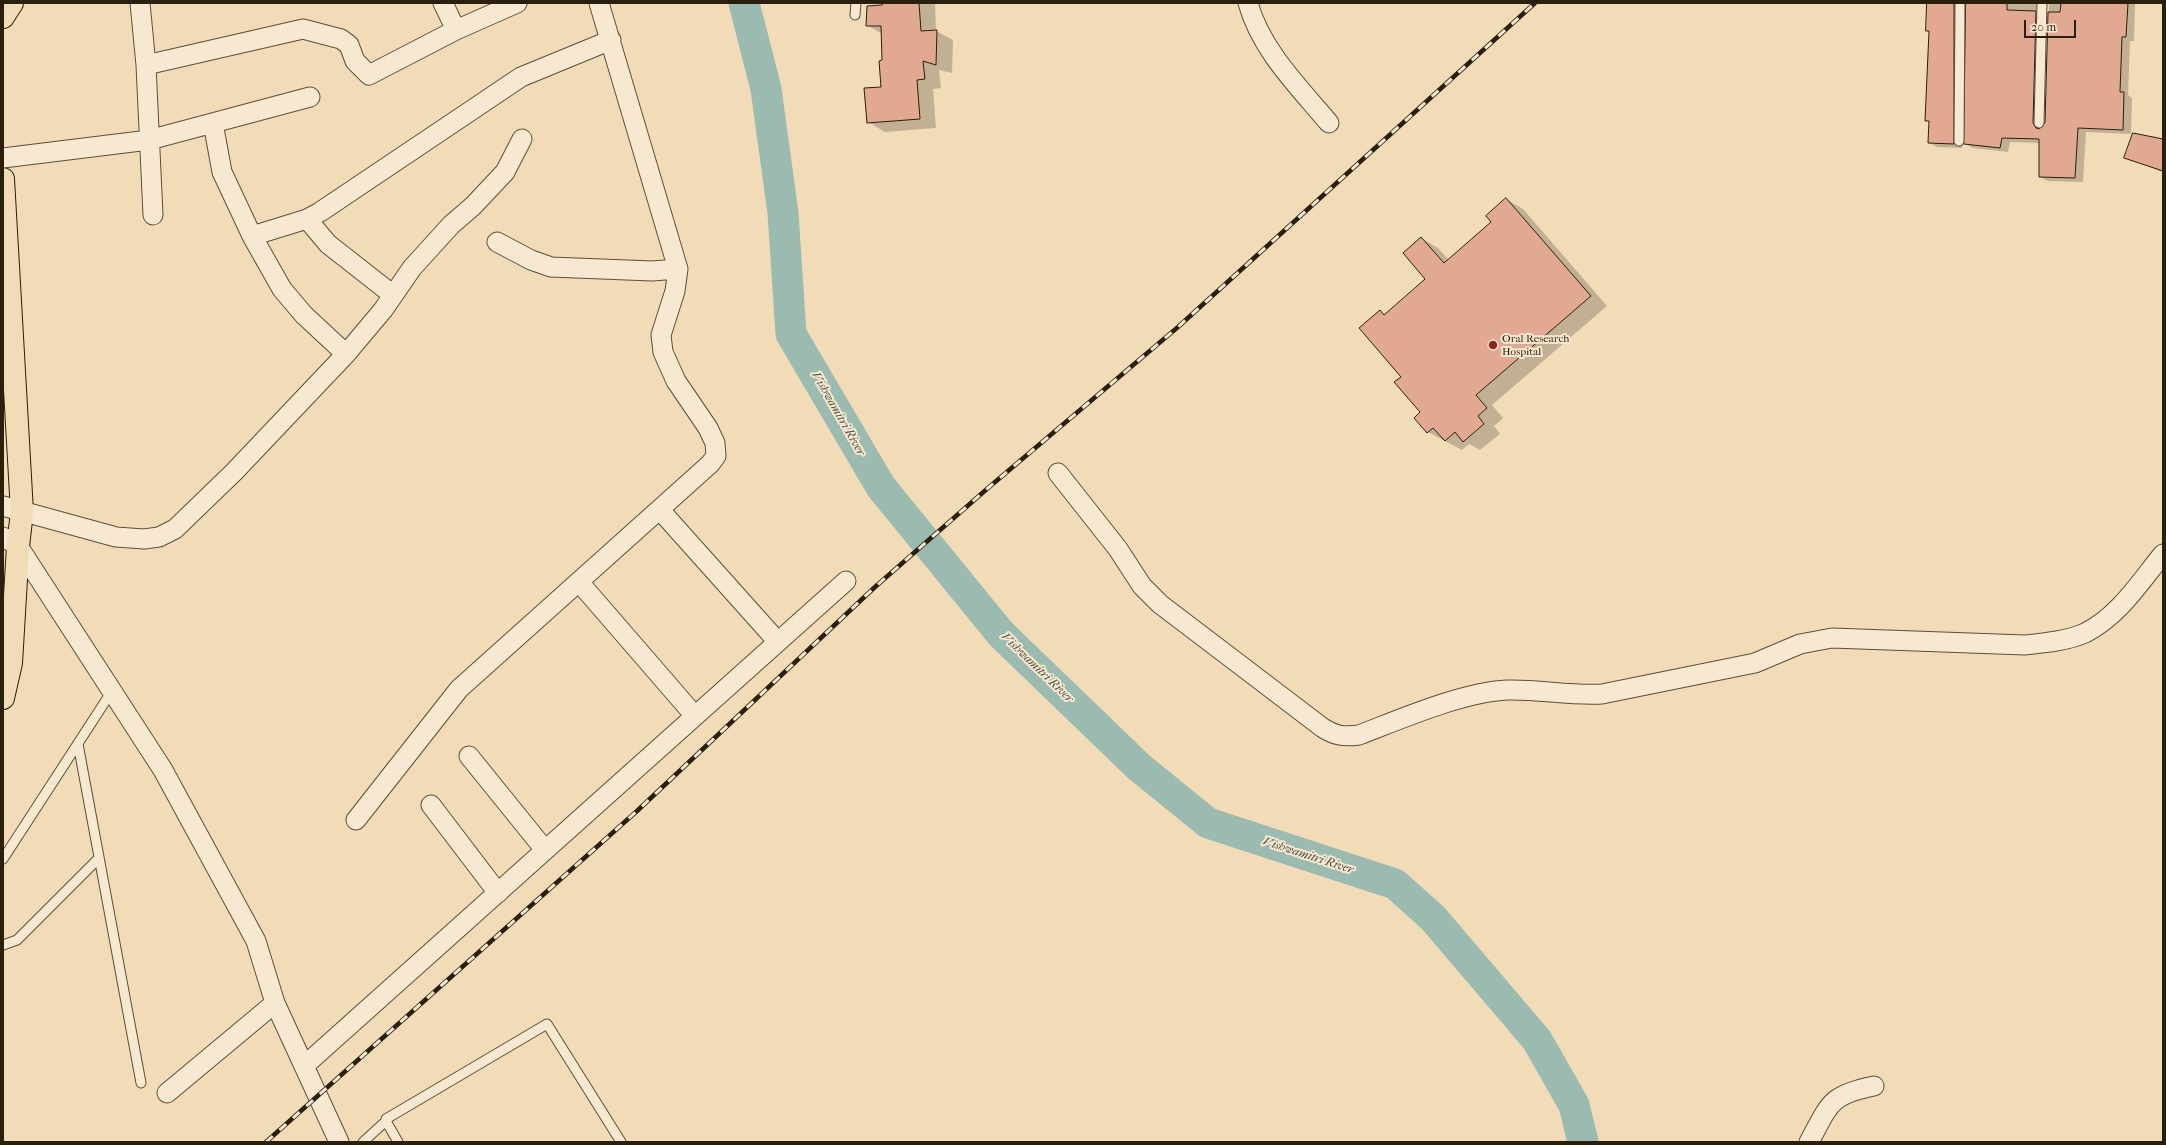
<!DOCTYPE html>
<style>
body{margin:0}
#map{position:relative;width:2166px;height:1145px;overflow:hidden;background:#f2dcb8;font-family:"IM FELL French Canon",serif}
canvas{display:block}
.frame{position:absolute;inset:0;border:4px solid #2a1e0d;pointer-events:none}
.scale{position:absolute;left:2024px;top:20px;width:52px;height:18px;box-sizing:border-box;border:2px solid #2a1e0d;border-top:0;padding-left:5px;font-size:12px;line-height:14px;white-space:nowrap;color:#2a1e0d;-webkit-text-stroke:3px #f7e8d1;paint-order:stroke}
</style>
<div id="map">
<canvas width="2166" height="1145"></canvas>
<div class="frame"></div>
<div class="scale">20 m</div>
</div>
<script>
const ctx = document.querySelector('canvas').getContext('2d');
ctx.lineJoin = 'round';
function fill(path, color) {
  ctx.fillStyle = color;
  ctx.fill(path, 'evenodd');
}
function stroke(path, color, width, dash) {
  ctx.strokeStyle = color;
  ctx.lineWidth = width;
  ctx.lineCap = dash ? 'butt' : 'round';
  ctx.setLineDash(dash || []);
  ctx.stroke(path);
}
function drawText(font, color, halo, rows, align = 'center') {
  ctx.font = font + ' "IM FELL French Canon",serif';
  ctx.lineWidth = 4;
  ctx.setLineDash([]);
  ctx.textBaseline = 'middle';
  ctx.strokeStyle = halo;
  ctx.fillStyle = color;
  for (const [text, x, y, turn = 0] of rows) {
    ctx.save();
    ctx.translate(x, y);
    ctx.rotate((+turn || 0) * Math.PI / 180);
    ctx.textAlign = isNaN(turn) ? turn : align;
    if (halo) ctx.strokeText(text, 0, 0);
    ctx.fillText(text, 0, 0);
    ctx.restore();
  }
}
fill(new Path2D(`
 M883 3H935L936 31 953 40 952 73 939 70 941 88 933 89 936 128 885 132 868 122 882 87V34L867 25 883 6Z
 M1929 3H1965L1962 8V148L1937 147 1929 143 1930 122 1926 120 1930 32 1927 30Z
 M1967 3H2047L2044 7 2041 129 2046 124 2049 3H2135L2134 41H2130L2128 95 2132 98 2131 134 2086 132 2083 182 2048 181 2040 177V143L2010 142 2008 152 1973 148 1965 144Z
 M2163 140V172L2126 158Z
 M1506 199 1523 209 1607 306 1492 405 1503 418 1494 426 1500 434 1480 450 1469 444 1462 450 1428 432 1422 413 1403 377 1380 312 1385 315 1427 279 1421 238 1438 248 1449 260 1492 222Z`), '#0003');
stroke(new Path2D(`
 M744 3 766 89 783 213 791 334 881 487 1001 634 1139 767 1208 823 1395 884 1433 918 1537 1040 1574 1105 1583 1142`), '#9bbbb1', 31);
const building = new Path2D(`
 M882 3H919L921 31 937 30 936 65 923 61 925 79 917 80 920 119 867 123 864 88 881 87 879 61 882 60 881 26H866L867 6 882 5Z
 M1927 3H1954V144L1928 143 1929 121H1925L1929 31H1926Z
 M1966 3H2007V10L2036 11 2033 123 2036 128 2039 129 2045 123 2048 12H2060L2061 3H2128L2126 37H2122L2120 92H2124L2123 130 2078 128 2075 178 2039 177V139L2002 138 2000 148 1964 144Z
 M2133 133 2163 139V171L2124 158Z
 M1506 198 1591 296 1476 395 1487 408 1478 416 1484 424 1463 442 1455 432 1445 441 1433 428 1427 433 1414 418 1420 412 1394 382 1401 377 1359 328 1380 310 1384 315 1425 279 1403 253 1421 237 1444 263 1491 222 1486 216Z`);
fill(building, '#e2a992');
stroke(building, '#2a1e0d', 1);
const service = new Path2D(`
 M855 15 856 3
 M2039 123 2042 3
 M1959 141 1960 3
 M78 744 141 1083
 M3 859 112 691
 M3 945 17 940 99 858
 M363 1142 386 1121
 M398 1142 386 1121V1119L547 1024 621 1142`);
const minor = new Path2D(`
 M140 3 146 65 153 215
 M443 3 456 30
 M1248 3C1261 50 1298 86 1329 123
 M146 65 303 29 341 39 349 45 355 61 369 75 456 30 517 3
 M213 123 222 172 252 236 282 289 304 315 346 354
 M3 158 149 140 310 97
 M307 219 328 244 393 295
 M252 236 307 219 320 212 521 77 611 40
 M497 242 531 260 551 267 652 271 678 269
 M1058 473 1118 549 1142 586 1160 604 1323 728C1336 736 1344 737 1359 735 1401 719 1463 692 1507 690 1539 689 1570 696 1602 694L1755 663 1800 644 1832 638 2025 645C2044 643 2067 641 2085 633 2119 616 2140 582 2163 554
 M3 506 116 537 144 539 159 537 175 529 234 472 346 354 383 310 412 268 451 225 473 206 505 172 522 139
 M660 510 778 642
 M3 537 18 546 163 770 256 941 275 1003 167 1093
 M579 582 695 716
 M469 756 545 850
 M431 805 498 893
 M356 820 459 689 710 464 716 456 715 443 708 428 676 381 663 352 661 335 675 291 678 269 599 3
 M275 1003 339 1142
 M304 1066 846 581
 M1809 1142C1830 1104 1829 1095 1874 1086`);
const primary = new Path2D(`
 M3 17 12 3
 M3 179 22 512 18 546 11 663 3 698`);
stroke(service, '#5c4e38', 11);
stroke(minor, '#5c4e38', 21);
stroke(primary, '#2a1e0d', 24);
stroke(service, '#f7e8d1', 9);
stroke(minor, '#f7e8d1', 19);
stroke(primary, '#f2dcb8', 22);
const rail = new Path2D(`
 M266 1142 637 811 875 587 988 488 1178 327 1535 3`);
stroke(rail, '#2a1e0d', 4.5);
stroke(rail, '#f7e8d1', 3, [9]);
for (const [x, y, r, color] of [
 [1493,345,5,"#8f2418"]
]) {
  const dot = new Path2D();
  dot.arc(x, y, r, 0, 2 * Math.PI);
  ctx.fillStyle = color;
  ctx.fill(dot);
  stroke(dot, '#f7e8d1', 1.5);
}
drawText('11px', '#2a1e0d', '#f7e8d1', [
 ["Oral Research",1502,339],
 ["Hospital",1502,352]
], 'left');
drawText('italic 12px', '#4c4d3e', '#f7e8d1', [
 ["Vishwamitri River",838,414,60],
 ["Vishwamitri River",1037,668,44],
 ["Vishwamitri River",1308,856,18]
]);
</script>
